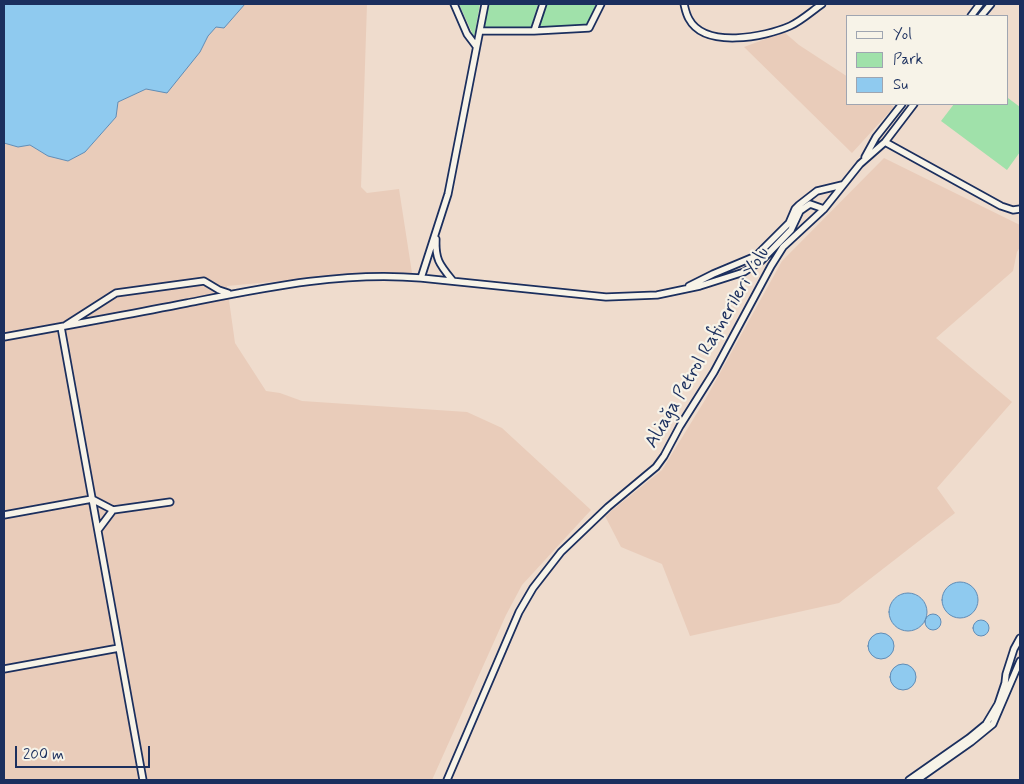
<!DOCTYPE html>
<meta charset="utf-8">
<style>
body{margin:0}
#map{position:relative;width:1024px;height:784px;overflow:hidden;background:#efdccd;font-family:Mynerve,sans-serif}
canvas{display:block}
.frame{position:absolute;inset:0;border:5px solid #1b2f5e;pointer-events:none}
.legend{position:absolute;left:846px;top:15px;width:162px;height:90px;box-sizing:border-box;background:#f7f3e8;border:1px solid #9fa5b1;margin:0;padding:6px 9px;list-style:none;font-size:15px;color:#1b2f5e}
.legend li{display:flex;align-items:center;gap:10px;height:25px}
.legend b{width:25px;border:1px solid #9fa5b1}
.scale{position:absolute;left:15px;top:746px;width:135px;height:22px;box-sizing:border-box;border:2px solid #1b2f5e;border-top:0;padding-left:6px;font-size:15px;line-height:18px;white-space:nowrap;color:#1b2f5e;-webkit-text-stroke:4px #f7f3e8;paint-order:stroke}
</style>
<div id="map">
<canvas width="1024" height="784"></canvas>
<div class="frame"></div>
<ul class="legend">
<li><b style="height:6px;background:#f7f3e8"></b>Yol</li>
<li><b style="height:14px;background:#a0e1aa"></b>Park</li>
<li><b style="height:14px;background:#8fcaef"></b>Su</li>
</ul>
<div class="scale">200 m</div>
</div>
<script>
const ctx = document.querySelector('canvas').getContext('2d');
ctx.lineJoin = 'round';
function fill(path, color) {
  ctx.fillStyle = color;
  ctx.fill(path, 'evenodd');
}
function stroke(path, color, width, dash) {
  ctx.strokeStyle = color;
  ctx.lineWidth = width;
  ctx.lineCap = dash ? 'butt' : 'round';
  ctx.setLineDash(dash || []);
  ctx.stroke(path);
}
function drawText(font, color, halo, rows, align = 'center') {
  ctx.font = font + ' Mynerve,sans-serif';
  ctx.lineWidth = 4.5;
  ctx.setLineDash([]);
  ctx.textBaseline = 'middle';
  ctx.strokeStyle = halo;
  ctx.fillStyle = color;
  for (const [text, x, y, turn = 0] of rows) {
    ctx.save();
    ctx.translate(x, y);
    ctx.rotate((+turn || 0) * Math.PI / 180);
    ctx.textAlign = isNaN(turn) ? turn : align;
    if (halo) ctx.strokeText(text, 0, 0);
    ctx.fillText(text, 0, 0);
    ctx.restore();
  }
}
fill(new Path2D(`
 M245 4H367L361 187 367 193 399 189 412 273 303 279 227 286 235 343 266 391 280 393 302 401 467 412 502 428 591 510 522 585 506 615 432 780H4V143L18 147 30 145 48 156 68 161 85 152 116 117 118 102 146 89 200 52 208 36 216 26 224 28Z
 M784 32 799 45 848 77V104H889L894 107 852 153 744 47Z
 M884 158 1020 225V247L1017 252 1013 271 936 338 1012 402 937 488 955 513 839 603 690 636 662 564 621 547 605 516 662 470 705 400 782 261Z`), '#e9ccba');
fill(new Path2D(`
 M459 4H480L474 37Z
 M488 4H538L531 27H484Z
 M546 4H596L587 25 538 28Z
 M1008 98 1020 107V152L1007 170 941 121 954 104H1008Z`), '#a0e1aa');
const water = new Path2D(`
 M4 4H245L224 28 216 27 208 36 200 52 167 93 146 89 118 102 116 117 85 152 68 161 48 156 30 145 18 147 4 143Z
 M942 600a18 18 0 1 1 36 0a18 18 0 1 1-36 0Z
 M889 612a19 19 0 1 1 38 0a19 19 0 1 1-38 0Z
 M925 622a8 8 0 1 1 16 0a8 8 0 1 1-16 0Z
 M973 628a8 8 0 1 1 16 0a8 8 0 1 1-16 0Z
 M868 646a13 13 0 1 1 26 0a13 13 0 1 1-26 0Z
 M890 677a13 13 0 1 1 26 0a13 13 0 1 1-26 0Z`);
fill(water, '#8fcaef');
stroke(water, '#618cb5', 1);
const minor = new Path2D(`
 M454 4 467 34 476 46
 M684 4C685 8 686 14 689 19 705 49 765 37 790 26 801 21 812 11 822 4
 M971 16 980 4
 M981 16 991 4
 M480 31H534L589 28 601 4
 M534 31 543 4
 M885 142 1001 206 1013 210 1020 209
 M865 157 876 137 902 104
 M436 239C435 260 440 265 453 281
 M421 278 448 194 485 4
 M689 286 713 274 756 256 789 223 795 209 799 205 817 191 842 185
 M66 325 116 293 204 281 219 290 228 293
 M61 327 143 780
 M4 337C65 326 126 315 187 303 263 288 343 271 421 278L606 297 657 295 700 286 744 272 761 261 791 230 800 211 810 204 824 209
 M4 515 92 499 113 510 170 502
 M98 530 113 510
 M4 669 119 648
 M447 780 519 612 533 588 561 552 608 507 656 467 664 456 680 426 714 372 771 266 783 247 824 209 860 164 885 142 914 104
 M909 780 969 738 986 724 998 704 1005 683 1006 674 1014 649 1020 638
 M917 780 971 742 993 724 1020 661`);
stroke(minor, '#1b2f5e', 9);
stroke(minor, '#f7f3e8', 5.5);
drawText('19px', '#1b2f5e', '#f7f3e8', [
 ["Aliağa Petrol Rafinerileri Yolu",708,348,-60]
]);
</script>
